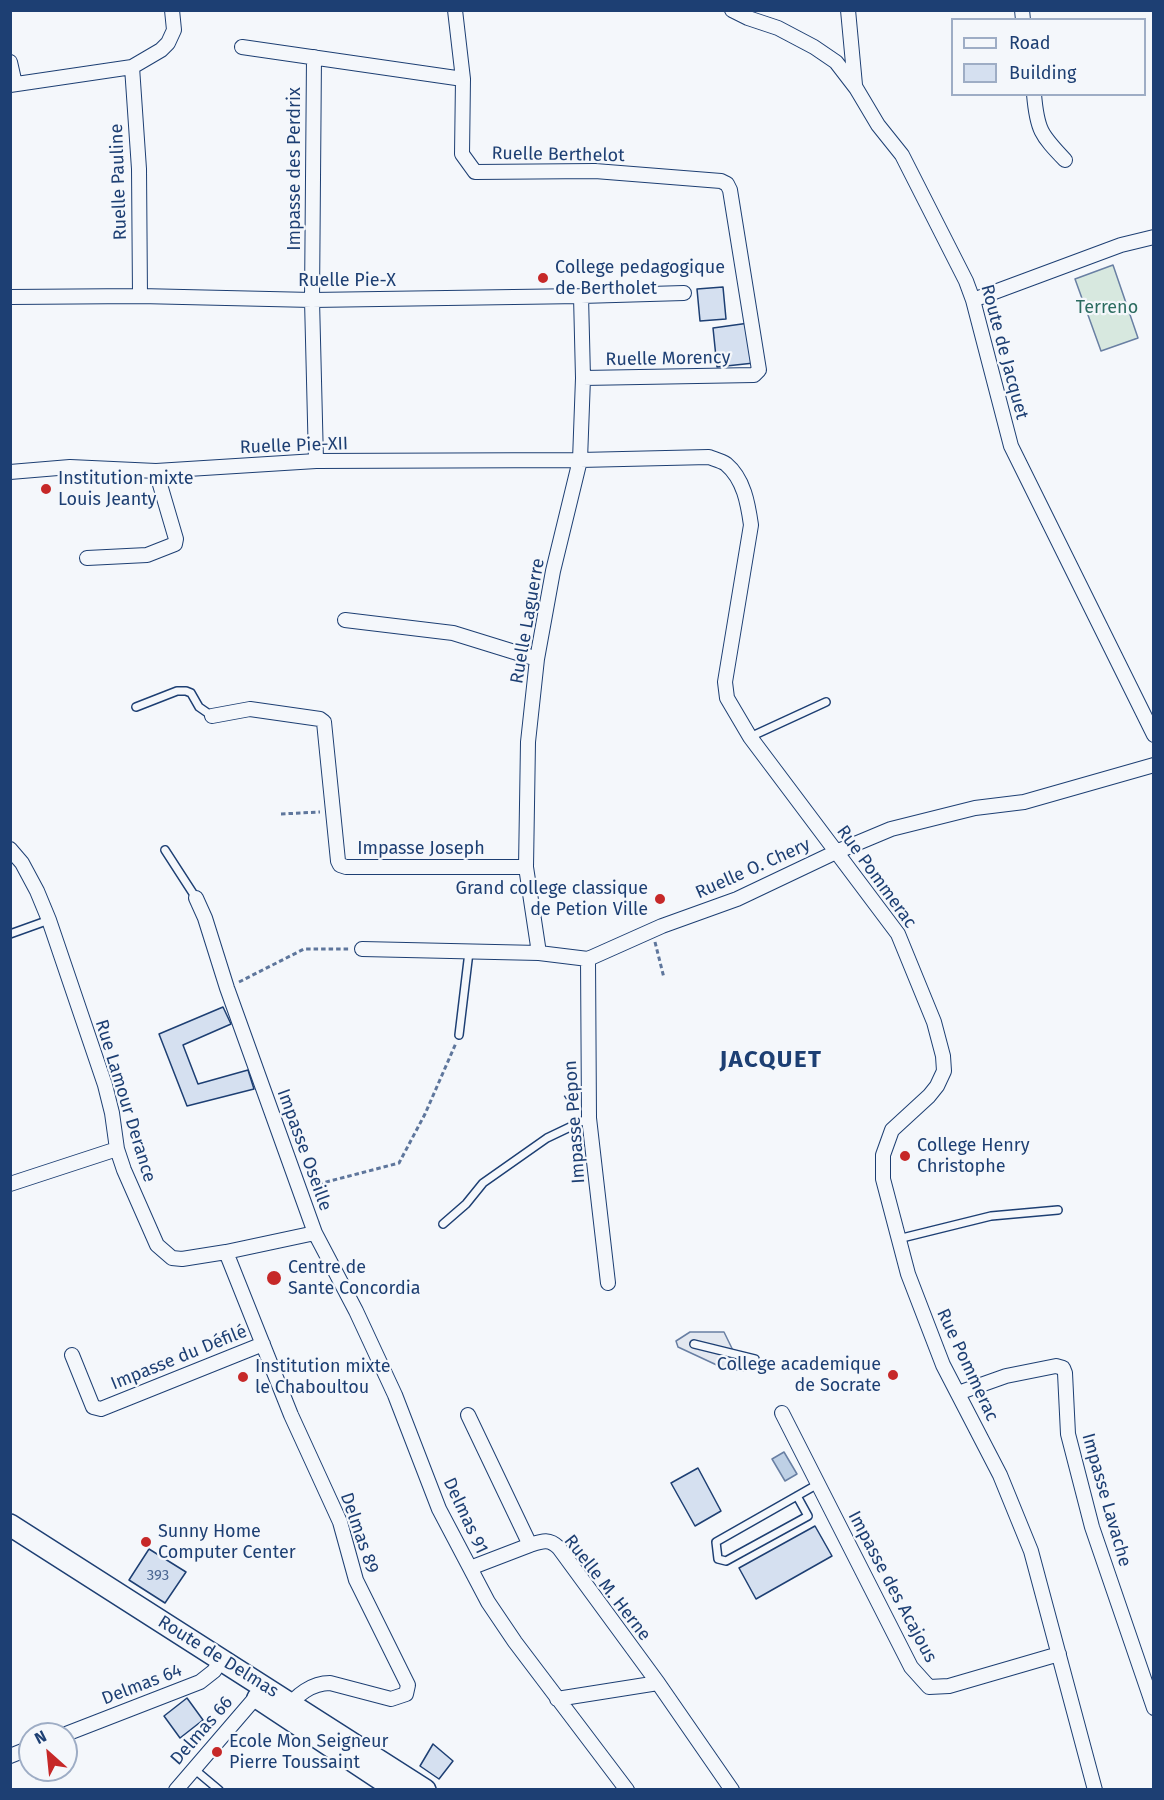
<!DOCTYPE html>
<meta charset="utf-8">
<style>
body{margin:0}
#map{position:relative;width:1164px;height:1800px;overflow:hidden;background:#f4f7fb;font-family:"Fira Sans",sans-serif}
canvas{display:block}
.frame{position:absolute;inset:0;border:12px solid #1d3f73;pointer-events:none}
.legend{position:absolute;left:951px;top:18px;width:195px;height:78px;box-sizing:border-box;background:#f4f7fb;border:2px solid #9eadc5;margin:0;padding:8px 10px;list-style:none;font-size:18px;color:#1d3f73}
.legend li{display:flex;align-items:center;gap:12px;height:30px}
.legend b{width:30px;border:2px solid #9eadc5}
.north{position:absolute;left:18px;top:1722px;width:60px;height:60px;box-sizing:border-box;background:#f4f7fb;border:2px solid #9eadc5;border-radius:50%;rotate:333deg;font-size:16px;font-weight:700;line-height:24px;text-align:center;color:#1d3f73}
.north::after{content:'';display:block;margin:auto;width:21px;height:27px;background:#c62828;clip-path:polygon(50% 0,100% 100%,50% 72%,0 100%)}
</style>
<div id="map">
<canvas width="1164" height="1800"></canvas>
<div class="frame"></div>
<ul class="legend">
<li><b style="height:8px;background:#f4f7fb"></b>Road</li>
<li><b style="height:16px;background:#d5e0f0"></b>Building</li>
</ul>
<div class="north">N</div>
</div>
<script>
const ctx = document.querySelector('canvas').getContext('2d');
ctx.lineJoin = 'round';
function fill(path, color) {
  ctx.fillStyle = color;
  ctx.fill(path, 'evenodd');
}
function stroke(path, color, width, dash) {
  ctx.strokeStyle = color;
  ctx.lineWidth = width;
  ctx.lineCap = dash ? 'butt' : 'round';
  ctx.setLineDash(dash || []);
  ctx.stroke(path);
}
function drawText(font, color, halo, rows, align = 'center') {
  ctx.font = font + ' "Fira Sans",sans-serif';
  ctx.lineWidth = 4.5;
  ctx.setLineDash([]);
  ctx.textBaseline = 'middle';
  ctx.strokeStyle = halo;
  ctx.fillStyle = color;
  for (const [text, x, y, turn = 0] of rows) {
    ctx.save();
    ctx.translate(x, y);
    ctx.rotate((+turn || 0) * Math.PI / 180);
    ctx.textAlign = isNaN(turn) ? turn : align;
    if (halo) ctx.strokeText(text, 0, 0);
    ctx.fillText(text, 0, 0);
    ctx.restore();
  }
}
const green = new Path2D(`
 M1113 265 1138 338 1101 351 1075 279Z`);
fill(green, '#d7e8df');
stroke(green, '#687fa3', 1.5);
const parking = new Path2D(`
 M690 1332H724L743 1371 721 1367 678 1347 676 1341Z`);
fill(parking, '#e3e8f0');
stroke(parking, '#687fa3', 1.5);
const water = new Path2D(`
 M784 1452 797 1474 785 1481 772 1459Z`);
fill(water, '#bed0e5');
stroke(water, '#687fa3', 1.5);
const building = new Path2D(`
 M723 287 726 319 700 321 697 289Z
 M749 323 754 363 717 367 713 328Z
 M223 1007 231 1024 183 1045 198 1084 248 1070 254 1089 187 1106 159 1034Z
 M698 1468 721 1511 695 1526 671 1483Z
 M815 1526 832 1556 756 1599 739 1568Z
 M149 1549 186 1572 165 1603 129 1580Z
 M187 1698 203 1720 180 1738 164 1716Z
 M433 1744 453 1761 439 1779 420 1766Z`);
fill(building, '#d5e0f0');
stroke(building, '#1d3f73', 1.5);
const service = new Path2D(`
 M136 707 177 691H186L191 693 199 707 212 716
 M750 737 826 702
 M165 850 196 898
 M10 934 49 920
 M459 1035 469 952
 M443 1224 466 1204 483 1183 547 1138 589 1118
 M898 1239 991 1216 1058 1210
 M694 1344 755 1359
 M797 1496 808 1516 726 1561 718 1559 716 1542 818 1484
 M194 1769 219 1790`);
const minor = new Path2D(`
 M455 10 463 79 462 154 475 172 595 171 721 181 727 184 730 190 759 370 754 375 583 378
 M732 10 748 18 778 28 814 47 836 62 856 88 878 125 902 155 966 281 973 300 1011 446 1154 735
 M848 10 855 85
 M1022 10 1023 20
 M242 47 463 79
 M314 57 312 300 316 461
 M10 62 15 84
 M132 67 139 169 140 296
 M10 85 132 67 161 50 168 43 174 30 172 10
 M1034 94C1037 130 1041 135 1065 160
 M10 297 140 296 312 300 581 296 684 293
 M973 300 1121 245 1154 237
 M10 472 70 467 156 471 316 461 580 460 709 457C714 459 722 461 726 464 744 479 748 504 751 525L725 682 727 698 750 737 898 934 934 1022 943 1056 944 1071 937 1086 929 1096 892 1130 883 1155V1179L908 1274 943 1365 1000 1475 1031 1551 1095 1790
 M87 558 147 555 175 544 176 539 156 471
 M345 620 453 633 537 659
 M212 716 250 709 320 719 324 722 338 861 340 865 346 867H526
 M10 849 22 863 37 891 49 920 105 1085 112 1113 117 1149 124 1170 157 1245 172 1258 182 1259 226 1252 315 1233
 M196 898 205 918 227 988 315 1233 356 1311 395 1395 439 1509 488 1602 515 1642 627 1790
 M362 949 539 953 588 959 662 926 737 899 836 852 891 829 975 808 1024 802 1154 765
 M539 953 526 867 528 742 537 659 553 571 580 460 583 378 581 296
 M588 959 589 1118 608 1283
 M10 1184 117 1149
 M226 1252 291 1415 340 1522 356 1580 408 1685 406 1694 391 1699 330 1683C312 1683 296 1695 286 1710
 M72 1355 93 1407 101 1409 263 1344
 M958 1393 1006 1376 1056 1366 1063 1368 1065 1373 1068 1434 1092 1527 1154 1708
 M782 1413 911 1667 929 1687 949 1686 1059 1654
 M468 1415 530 1545C542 1541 549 1538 559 1548L658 1683 732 1790
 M470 1568 530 1545
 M557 1699 658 1683
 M66 1734 200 1682 214 1671 222 1659
 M10 1756 30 1748
 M176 1790 256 1697`);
const primary = new Path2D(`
 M10 1525 425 1790
 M258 1698 397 1790`);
stroke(service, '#1d3f73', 10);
stroke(minor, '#1d3f73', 16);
stroke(primary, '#1d3f73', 24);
stroke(new Path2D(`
 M281 814 320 812
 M655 942 664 978
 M239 982 304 949H351
 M311 1186 399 1163 425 1114 456 1043`), '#5e769c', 3, [4.5, 3]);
stroke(service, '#f4f7fb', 7);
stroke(minor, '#f4f7fb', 14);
stroke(primary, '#f4f7fb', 21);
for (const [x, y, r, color] of [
 [543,278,6,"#c62828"],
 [46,489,6,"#c62828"],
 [660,899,6,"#c62828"],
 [905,1156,6,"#c62828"],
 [274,1278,8,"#c62828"],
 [893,1375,6,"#c62828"],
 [243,1377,6,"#c62828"],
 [146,1542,6,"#c62828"],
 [217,1752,6,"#c62828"]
]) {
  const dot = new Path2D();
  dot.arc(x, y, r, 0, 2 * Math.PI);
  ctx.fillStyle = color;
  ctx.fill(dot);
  stroke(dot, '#f4f7fb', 2);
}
drawText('15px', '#4b6792', null, [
 ["393",158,1576]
]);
drawText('18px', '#1d3f73', '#f4f7fb', [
 ["Ruelle Berthelot",558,155,1],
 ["Impasse des Perdrix",295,169,-90],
 ["Ruelle Pauline",119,182,-92],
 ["Ruelle Pie-X",347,281],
 ["Route de Jacquet",1004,352,75],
 ["Ruelle Morency",668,359,-1],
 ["Ruelle Pie-XII",294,446,-2],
 ["Ruelle Laguerre",528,621,-80],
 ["Impasse Joseph",421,849],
 ["Ruelle O. Chery",753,869,-24],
 ["Rue Pommerac",876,877,54],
 ["Rue Lamour Derance",125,1101,73],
 ["Impasse Pépon",575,1122,-94],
 ["Impasse Oseille",304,1150,70],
 ["Impasse du Défilé",179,1358,-22],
 ["Rue Pommerac",967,1365,65],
 ["Impasse Lavache",1106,1500,74],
 ["Delmas 91",465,1516,65],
 ["Delmas 89",359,1533,71],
 ["Impasse des Acajous",892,1587,62],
 ["Ruelle M. Herne",607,1588,52],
 ["Route de Delmas",218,1657,32],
 ["Delmas 64",142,1685,-21],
 ["Delmas 66",202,1731,-49]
]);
drawText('18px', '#1d3f73', '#f4f7fb', [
 ["College pedagogique",555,268],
 ["de Bertholet",555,289],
 ["Institution mixte",58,479],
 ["Louis Jeanty",58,500],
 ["Grand college classique",648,889,"right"],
 ["de Petion Ville",648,910,"right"],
 ["College Henry",917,1146],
 ["Christophe",917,1167],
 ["Centre de",288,1268],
 ["Sante Concordia",288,1289],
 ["College academique",881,1365,"right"],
 ["de Socrate",881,1386,"right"],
 ["Institution mixte",255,1367],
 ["le Chaboultou",255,1388],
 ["Sunny Home",158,1532],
 ["Computer Center",158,1553],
 ["Ecole Mon Seigneur",229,1742],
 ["Pierre Toussaint",229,1763]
], 'left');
drawText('18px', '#2c6c60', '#f4f7fb', [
 ["Terreno",1107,308]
]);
ctx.letterSpacing = '1.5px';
drawText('bold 24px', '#1d3f73', '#f4f7fb', [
 ["JACQUET",771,1060]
]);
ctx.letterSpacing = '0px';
</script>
